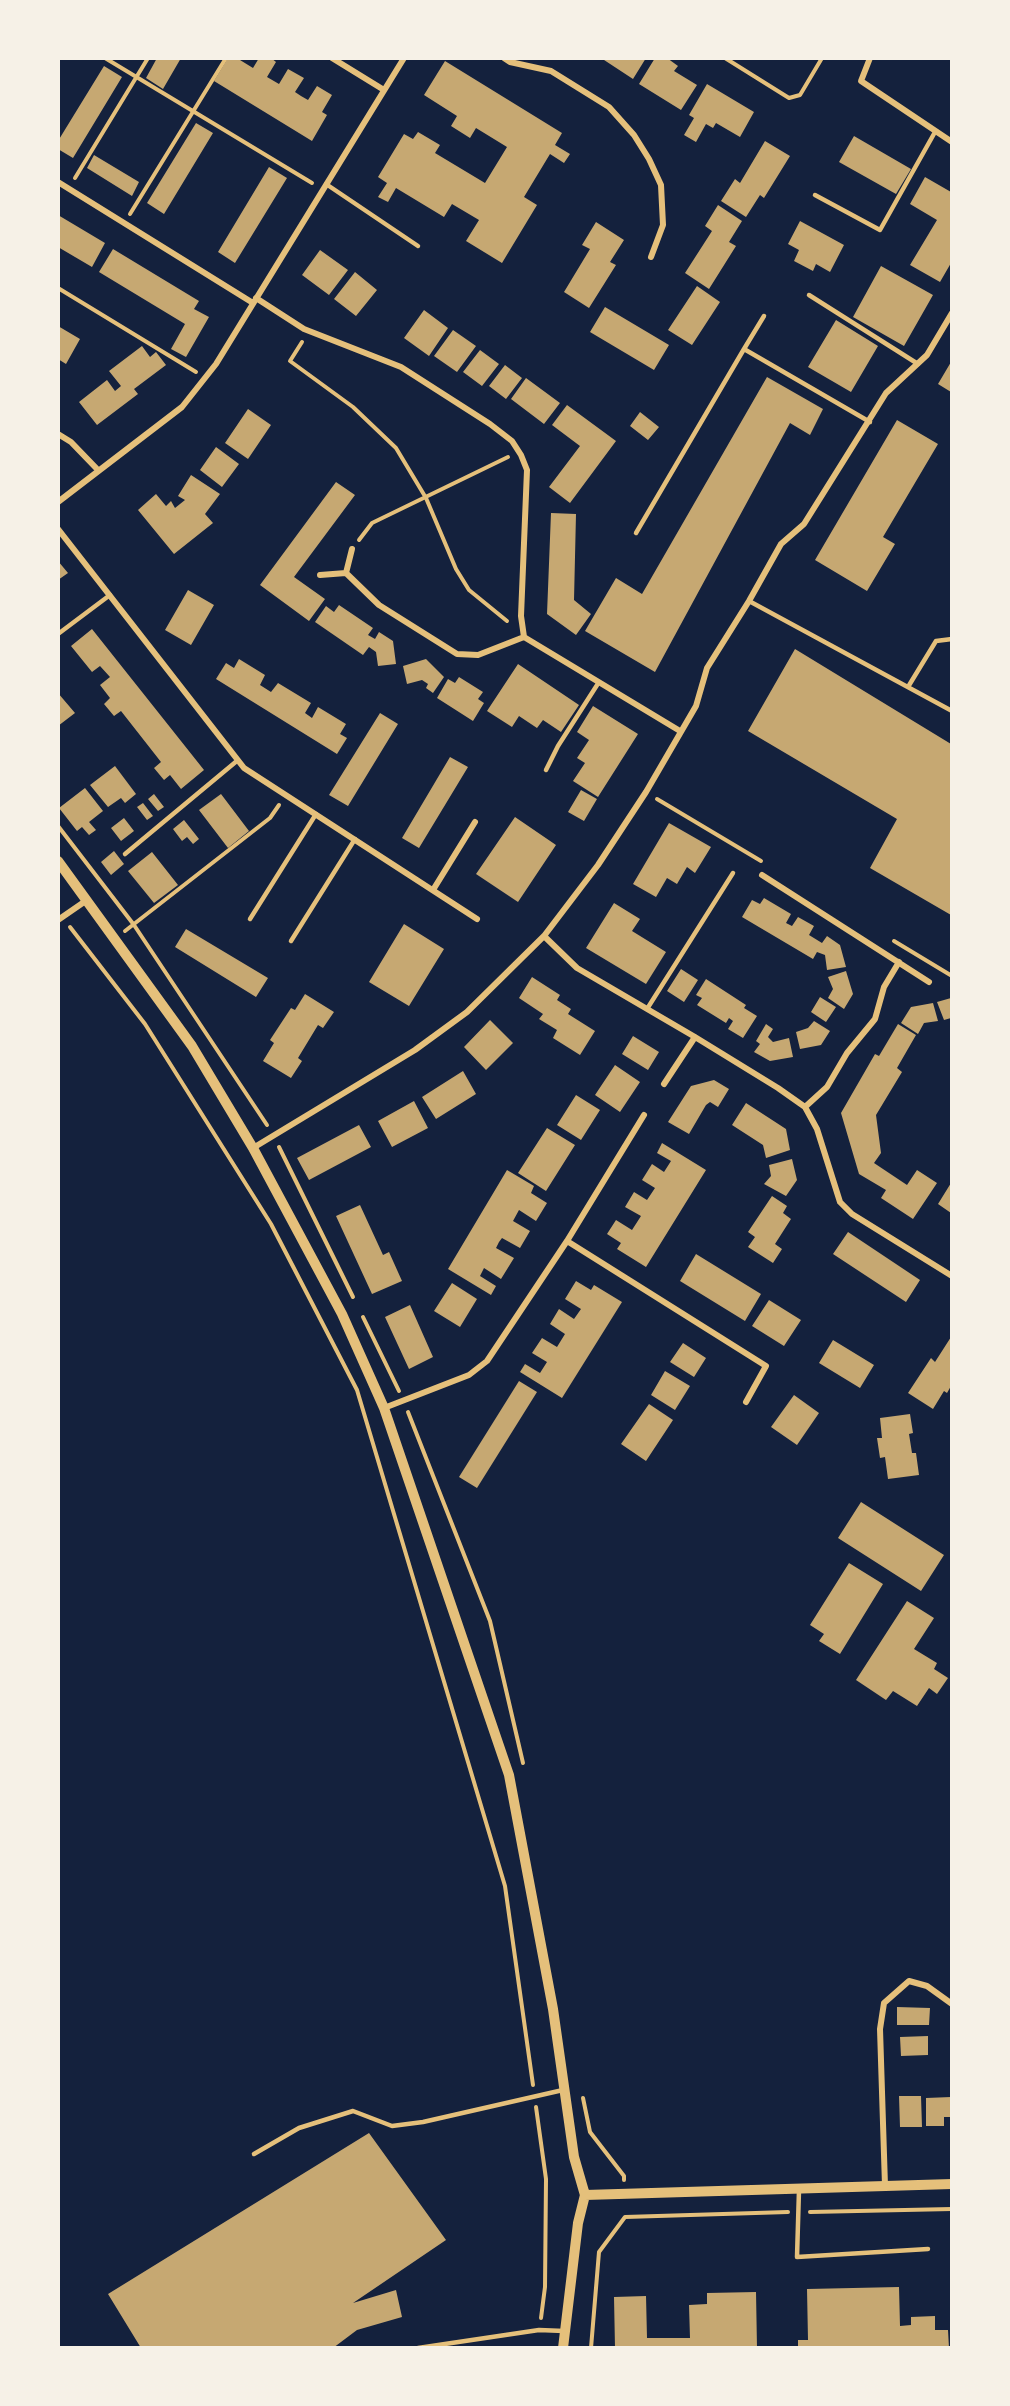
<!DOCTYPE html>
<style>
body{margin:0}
#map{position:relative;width:1010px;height:2406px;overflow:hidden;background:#14213d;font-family:"Work Sans",sans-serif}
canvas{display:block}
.frame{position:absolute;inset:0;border:60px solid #f6f1e7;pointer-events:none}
</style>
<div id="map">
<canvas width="1010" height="2406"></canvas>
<div class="frame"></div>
</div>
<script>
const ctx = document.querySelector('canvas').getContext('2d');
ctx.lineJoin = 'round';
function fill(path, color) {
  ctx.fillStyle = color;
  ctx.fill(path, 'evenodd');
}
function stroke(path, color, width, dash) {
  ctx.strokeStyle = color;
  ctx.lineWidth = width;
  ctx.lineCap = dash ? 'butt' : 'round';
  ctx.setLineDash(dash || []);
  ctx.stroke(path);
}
fill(new Path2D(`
 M157 58H181L163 89 146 78Z
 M228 58H241L240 60 253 68 259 58H271L276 62 267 77 279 84 288 69 304 78 295 92 301 96 308 100 317 86 332 95 322 112 327 115 312 141 214 81Z
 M601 58H646L633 79Z
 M655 58H667L678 66 674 71 697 85 681 110 639 84Z
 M445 61 562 133 555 145 570 154 564 163 550 154 524 197 537 205 502 263 466 241 479 220 452 204 444 217 396 188 388 202 378 197 387 183 378 177 404 134 413 139 418 132 440 145 435 153 485 183 507 147 476 128 470 138 451 126 457 116 424 95Z
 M104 66 122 77 73 158 58 149V141Z
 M707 84 754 112 740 137 716 123 713 128 706 124 696 142 684 135 694 118 689 115Z
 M196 123 213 133 164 214 147 203Z
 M854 136 911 169 896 194 839 162Z
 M765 141 790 156 764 198 760 195 746 217 721 201 735 179 740 183Z
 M94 155 139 182 132 196 87 168Z
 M269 167 287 178 235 263 218 252Z
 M925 177 951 192V263L940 282 910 265 937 220 910 204Z
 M718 205 742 221 729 242 736 246 709 289 685 273 712 231 705 226Z
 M58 215 105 243 92 267 58 247Z
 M800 221 844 245 830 272 816 264 813 271 794 261 799 250 788 244Z
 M596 222 624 240 610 262 616 265 589 308 564 292 590 249 582 245Z
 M113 249 199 301 194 309 209 317 186 357 171 349 185 324 99 272Z
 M320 250 348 270 329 295 302 275Z
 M881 266 933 295 904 346 853 317Z
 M355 272 377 290 356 316 334 299Z
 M697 286 720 302 692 345 668 330Z
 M605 307 669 345 654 370 590 332Z
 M424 310 448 328 429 356 404 338Z
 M836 320 878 346 851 392 808 367Z
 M58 326 80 339 66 364 58 359Z
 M453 330 476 346 457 372 434 356Z
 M142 346 150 357 156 352 166 365 134 389 138 394 97 425 79 402 107 380 115 391 121 386 109 371Z
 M480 350 499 364 482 386 463 372Z
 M951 362V392L938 384Z
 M505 365 522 378 506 399 489 386Z
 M767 377 823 409 810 435 790 423 655 672 585 631 616 578 642 594Z
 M526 378 560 403 544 424 511 399Z
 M567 405 616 441 570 503 549 487 580 446 552 425Z
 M248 409 271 425 248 459 225 443Z
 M640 412 659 427 648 440 630 426Z
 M897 420 938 444 883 537 895 544 867 591 815 560Z
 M216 447 239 464 222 487 200 470Z
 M191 475 220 494 205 514 213 523 174 554 138 510 156 494 166 506 171 501 175 508 185 500 178 496Z
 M336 482 355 495 294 577 325 599 309 621 260 585Z
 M551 513 576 514 574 600 591 614 576 635 547 614Z
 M58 561 68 573 58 580Z
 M188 590 214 605 191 645 165 630Z
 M339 605 373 628 368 635 375 639 379 632 393 641 396 664 378 666 376 652 369 647 363 655 315 622 326 606 334 612Z
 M92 629 204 770 181 789 170 775 164 780 154 768 161 762 121 711 114 716 104 704 110 698 100 685 110 677 100 666 92 672 71 646Z
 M795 649 951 744V915L870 868 897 819 748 731Z
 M239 659 265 675 260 685 271 692 278 683 311 703 305 713 312 718 318 707 346 724 340 734 347 738 337 754 216 679 226 663 234 668Z
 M426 659 444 677 433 693 426 688 428 684 422 680 407 684 403 666Z
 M518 664 579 705 561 732 543 720 537 728 519 716 512 727 487 711Z
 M459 677 483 692 478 699 484 703 473 721 437 698 448 679 455 683Z
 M58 693 75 713 58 726Z
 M593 706 638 734 598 797 573 781 585 763 577 758 589 740 577 732Z
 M380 713 398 724 348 806 329 795Z
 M450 757 468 767 419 848 402 838Z
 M115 766 136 794 125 803 121 798 108 807 90 785Z
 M85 788 103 811 89 822 96 830 89 835 82 827 77 831 59 808Z
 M581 790 597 799 584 821 568 812Z
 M154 794 164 807 158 811 148 799Z
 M221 794 249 831 228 848 199 810Z
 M143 803 153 816 147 820 137 807Z
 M515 817 556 845 518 902 476 874Z
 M124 818 134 831 121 841 111 828Z
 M184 820 199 839 193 844 187 837 182 841 173 829Z
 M669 823 711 847 695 873 687 867 677 884 667 878 656 897 633 884Z
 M114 851 124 864 111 875 101 862Z
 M152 852 178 885 154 903 128 871Z
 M764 898 791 914 786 923 792 926 798 917 814 926 809 935 822 943 827 936 840 945 846 967 827 970 825 955 817 952 813 959 742 917 752 900 760 904Z
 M614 903 640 919 632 931 666 952 646 984 586 948Z
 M404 924 444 949 409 1006 369 982Z
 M186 929 268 978 256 997 175 947Z
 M681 969 698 980 684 1002 667 991Z
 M846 971 853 994 844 1009 828 998 833 989 828 977Z
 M532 977 560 995 557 1000 571 1009 568 1014 595 1031 580 1055 553 1038 557 1030 539 1019 543 1014 519 998Z
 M706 979 746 1005 744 1008 757 1016 743 1038 728 1029 733 1021 729 1018 726 1023 697 1005 702 998 696 995Z
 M305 994 334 1012 323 1028 318 1025 298 1058 302 1061 291 1078 263 1061 274 1043 270 1040 291 1008 295 1010Z
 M820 997 836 1007 826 1022 811 1012Z
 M951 998V1018L944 1020 937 1002Z
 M933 1003 938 1021 924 1023 918 1034 901 1023 911 1007Z
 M490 1020 513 1043 486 1070 464 1047Z
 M814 1021 830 1031 821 1045 800 1049 796 1032 808 1028Z
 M766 1024 773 1029 768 1037 773 1042 789 1038 793 1057 770 1061 754 1052 760 1044 756 1041Z
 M898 1024 916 1035 897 1068 902 1072 876 1115 881 1153 874 1163 907 1185 917 1170 937 1183 913 1219 881 1198 886 1190 859 1174 841 1113 875 1054 879 1056Z
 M633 1036 659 1052 648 1070 622 1054Z
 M615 1065 640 1082 620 1112 595 1095Z
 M463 1071 476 1094 436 1119 422 1097Z
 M714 1080 729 1089 718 1107 710 1102 706 1105 689 1134 668 1122 691 1086Z
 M576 1095 600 1110 581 1140 557 1125Z
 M414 1101 428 1128 392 1147 378 1121Z
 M746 1103 786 1129 790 1150 766 1158 763 1145 732 1125Z
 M359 1125 371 1147 309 1180 297 1158Z
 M547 1128 575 1145 546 1191 518 1173Z
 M662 1143 706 1170 646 1267 617 1249 621 1243 607 1234 616 1220 632 1230 641 1216 625 1207 634 1192 647 1200 655 1188 642 1180 652 1164 664 1172 671 1161 657 1153Z
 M792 1159 797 1180 786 1196 764 1184 771 1176 769 1165Z
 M507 1170 534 1186 531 1193 547 1203 536 1221 519 1210 513 1221 530 1231 520 1248 502 1238 499 1242 496 1248 514 1258 501 1279 484 1268 480 1276 496 1286 491 1295 448 1269Z
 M951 1183V1213L938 1204Z
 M772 1196 787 1206 783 1213 791 1219 775 1244 782 1249 773 1263 748 1247 755 1237 748 1232Z
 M360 1205 383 1255 389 1252 402 1281 372 1294 336 1216Z
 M848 1232 920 1280 906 1302 833 1254Z
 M696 1254 761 1294 745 1321 680 1281Z
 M576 1281 591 1290 594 1285 622 1302 562 1398 520 1372 525 1364 540 1373 547 1362 532 1353 542 1338 557 1347 565 1334 550 1324 559 1309 574 1319 581 1309 565 1299Z
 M452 1283 477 1299 460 1327 434 1311Z
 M769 1300 801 1320 784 1346 752 1326Z
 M410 1305 433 1357 409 1369 385 1317Z
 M951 1337V1386L947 1393 944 1391 933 1409 908 1393 931 1358 935 1362Z
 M833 1340 874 1365 860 1388 819 1363Z
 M683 1343 706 1358 694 1377 670 1362Z
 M665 1371 690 1386 675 1410 651 1395Z
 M519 1381 537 1392 477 1488 459 1477Z
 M794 1395 819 1413 797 1445 771 1427Z
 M649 1404 673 1420 646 1461 621 1444Z
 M910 1414 913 1433 909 1434 912 1453H916L919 1475 888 1479 885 1457 880 1458 877 1438H882L880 1418Z
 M861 1502 944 1555 921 1591 838 1538Z
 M849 1563 883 1584 840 1654 819 1641 824 1634 810 1625Z
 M907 1601 934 1618 914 1649 937 1663 934 1669 948 1678 937 1694 929 1688 917 1706 893 1691 886 1700 856 1680Z
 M897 2007 930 2008 929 2025H897Z
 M928 2036V2055L901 2056 900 2037Z
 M899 2096H921L922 2127H900Z
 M951 2097V2117H944V2126H926V2098Z
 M369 2133 446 2240 353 2303 396 2290 402 2317 357 2330 333 2348H141L108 2294Z
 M899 2287 900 2326 911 2325V2317L935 2316V2330H948L949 2348H798V2340H808L807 2289Z
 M756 2292 757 2348H615L614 2297 646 2296 647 2338H690L689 2305 707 2304V2293Z`), '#c6a872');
stroke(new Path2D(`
 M105 58 312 183
 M725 58 789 98 800 95 822 58
 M75 178 148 58
 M130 214 226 58
 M58 288 196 372
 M302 342 290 361 353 407 396 448 426 498 456 569 469 590 507 621
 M359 540 372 523 508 457
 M657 799 761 861
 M58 826 134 925 267 1125
 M70 927 145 1024 271 1224 357 1390 505 1886 533 2085
 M125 931 270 818 279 805
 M894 941 952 976
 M279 1147 353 1297
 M363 1317 399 1391
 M408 1412 490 1621 523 1763
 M583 2098 590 2132 624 2176V2180
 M536 2107 546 2179 545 2287 541 2318
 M810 2212 952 2209
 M591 2348 599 2252 625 2217 788 2212`), '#e5c07b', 4);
stroke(new Path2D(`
 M326 184 418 246
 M815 195 880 230 935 132
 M809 295 918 364
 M744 349 764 316
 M636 533 744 349 870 422
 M749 601 952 711
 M58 634 110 595
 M908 687 936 641 952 639
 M546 770 558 746 599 682
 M125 854 238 760
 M250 919 316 814
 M291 941 355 839
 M647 1009 733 873
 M254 2154 299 2128 353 2111 392 2126 423 2122 563 2090
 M799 2190 797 2257 928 2249
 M418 2348 539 2330 564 2331`), '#e5c07b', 4.5);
stroke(new Path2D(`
 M332 58 384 90
 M504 58 510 62 551 71 609 107 634 135 649 159 661 185 663 225 651 257
 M870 58 861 81 952 142
 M58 182 253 303
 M256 298 304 329 401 367 490 424 512 441 521 455 527 470 521 616 524 637 680 731
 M58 434 71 442 98 470
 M58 502 182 407 216 364 404 58
 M58 529 244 768 477 919
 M346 573 379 605 457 654 478 655 524 637
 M320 575 346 573 352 549
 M762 875 929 982
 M433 890 475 822
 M58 920 87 900
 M544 936 577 968 695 1037 778 1088 805 1107 817 1129 840 1202 852 1214 952 1276
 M664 1084 695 1037
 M805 1107 827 1087 847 1053 875 1019 884 987 899 962
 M253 1148 415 1050 467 1012 544 936 598 865 646 792 696 706 707 668 749 601 781 544 804 524 886 393 927 355 952 313
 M567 1241 766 1366 746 1402
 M384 1408 469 1375 487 1361 567 1241 644 1115
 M885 2186 880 2029 884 2003 909 1981 927 1986 952 2004`), '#e5c07b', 6);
stroke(new Path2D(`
 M58 861 192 1046 253 1148 342 1314 384 1408 509 1775 553 2009 574 2157 585 2195 578 2223 563 2348
 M585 2195 952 2184`), '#e5c07b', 10);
</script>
